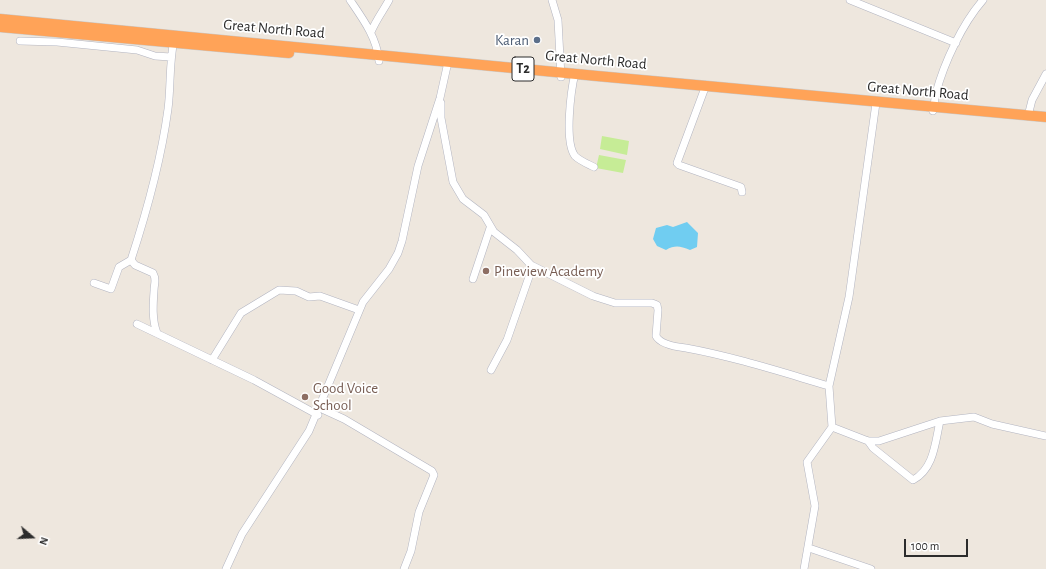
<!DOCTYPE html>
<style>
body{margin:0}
#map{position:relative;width:1046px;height:569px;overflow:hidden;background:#eee7de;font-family:"Alegreya Sans",sans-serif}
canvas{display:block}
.north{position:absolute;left:12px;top:517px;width:40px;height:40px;-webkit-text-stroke:3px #fff;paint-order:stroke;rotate:109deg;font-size:11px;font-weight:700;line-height:16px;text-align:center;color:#2c2c2c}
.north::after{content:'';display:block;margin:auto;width:14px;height:18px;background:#2c2c2c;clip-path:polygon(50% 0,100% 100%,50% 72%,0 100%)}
.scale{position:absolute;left:904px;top:539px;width:64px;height:18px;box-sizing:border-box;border:2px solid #2c2c2c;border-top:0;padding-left:5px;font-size:12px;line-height:14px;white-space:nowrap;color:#2c2c2c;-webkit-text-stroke:3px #fff;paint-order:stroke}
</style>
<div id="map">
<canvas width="1046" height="569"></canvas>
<div class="north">N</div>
<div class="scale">100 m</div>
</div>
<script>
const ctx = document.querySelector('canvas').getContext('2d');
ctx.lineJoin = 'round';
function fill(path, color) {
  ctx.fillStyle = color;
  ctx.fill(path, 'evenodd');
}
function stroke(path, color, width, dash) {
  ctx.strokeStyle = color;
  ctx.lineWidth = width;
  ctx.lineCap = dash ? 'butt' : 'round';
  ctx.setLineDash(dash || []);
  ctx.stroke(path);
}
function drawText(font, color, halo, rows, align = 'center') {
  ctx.font = font + ' "Alegreya Sans",sans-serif';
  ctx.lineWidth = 3.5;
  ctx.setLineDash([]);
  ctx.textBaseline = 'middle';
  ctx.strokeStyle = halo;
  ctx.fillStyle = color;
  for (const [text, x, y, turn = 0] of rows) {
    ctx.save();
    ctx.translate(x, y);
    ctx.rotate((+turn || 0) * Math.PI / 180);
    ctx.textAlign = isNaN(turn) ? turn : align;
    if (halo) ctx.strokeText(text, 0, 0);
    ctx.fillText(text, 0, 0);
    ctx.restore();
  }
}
fill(new Path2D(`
 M602 136 629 141 627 155 600 149Z
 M599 155 626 160 623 173 596 168Z`), '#c6ec96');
fill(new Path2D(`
 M687 222 698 233 697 247 690 250C680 246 675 245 666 250L657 246 653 239 656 228 667 225 673 227Z`), '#70cdf1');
const minor = new Path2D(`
 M350 0C363 19 377 38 379 61
 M552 0 558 20 561 77
 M850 0 956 43
 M371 32C376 20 383 11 389 0
 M20 41 57 42 137 50 155 56 171 57
 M575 73C571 90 564 142 575 156 580 161 588 164 594 167
 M706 85 677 163 679 165 741 187 742 192
 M441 103V118L453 182 463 199 484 215 494 232 517 250 531 265 593 296 615 303H652L657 305 658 310 656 336C660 344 677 347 686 348 735 357 781 372 829 386
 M933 111C935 105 934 99 936 93 944 63 962 24 983 0
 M1028 116 1032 100 1046 74
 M131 260 135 265 153 273C157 280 154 283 154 291 153 305 152 320 157 333
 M473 279 490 228
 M94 283 111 289 119 267 131 260C147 211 161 161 168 109 171 86 169 63 174 40
 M137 324 254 380 318 415
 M212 360 241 313 279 290 296 291 309 297 320 296 359 310
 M491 370 507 340 530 274 531 265
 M320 408 344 419 432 471 434 475 419 512 411 551 404 569
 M832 427 868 441H879L940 421 974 417 992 424 1046 436
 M868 441 873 448 913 480C934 469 935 443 940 421
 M809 548 871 569
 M226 569 242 534 309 431 363 302 389 269 398 253 402 241 418 166 440 98 448 62
 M804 569 815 506 807 462 832 427 829 386 849 297 876 103`);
const highway = new Path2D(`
 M0 19C349 53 697 86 1046 117
 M0 27 289 53`);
stroke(minor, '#b2b4c0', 8);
stroke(highway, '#c8c8c8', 11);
stroke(minor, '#fff', 7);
stroke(highway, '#ffa358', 10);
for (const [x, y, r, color] of [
 [537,40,4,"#5c6f8a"],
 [486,271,4,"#8d6e63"],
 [305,397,4,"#8d6e63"]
]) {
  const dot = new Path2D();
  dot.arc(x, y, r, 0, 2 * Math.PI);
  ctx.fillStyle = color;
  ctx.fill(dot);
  stroke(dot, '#fff', 1.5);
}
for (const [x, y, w] of [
 [523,69,22]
]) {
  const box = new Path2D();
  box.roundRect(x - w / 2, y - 12, w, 24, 3);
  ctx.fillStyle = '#fff';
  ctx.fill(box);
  stroke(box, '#2c2c2c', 1);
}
drawText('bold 14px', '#2c2c2c', null, [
 ["T2",523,69]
]);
drawText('15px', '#2c2c2c', '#fff', [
 ["Great North Road",274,29,5],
 ["Great North Road",596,60,5],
 ["Great North Road",918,91,5]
]);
drawText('15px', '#4e5e75', '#fff', [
 ["Karan",529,40]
], 'right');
drawText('15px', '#785e54', '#fff', [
 ["Pineview Academy",494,271],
 ["Good Voice",313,388],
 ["School",313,405]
], 'left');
</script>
